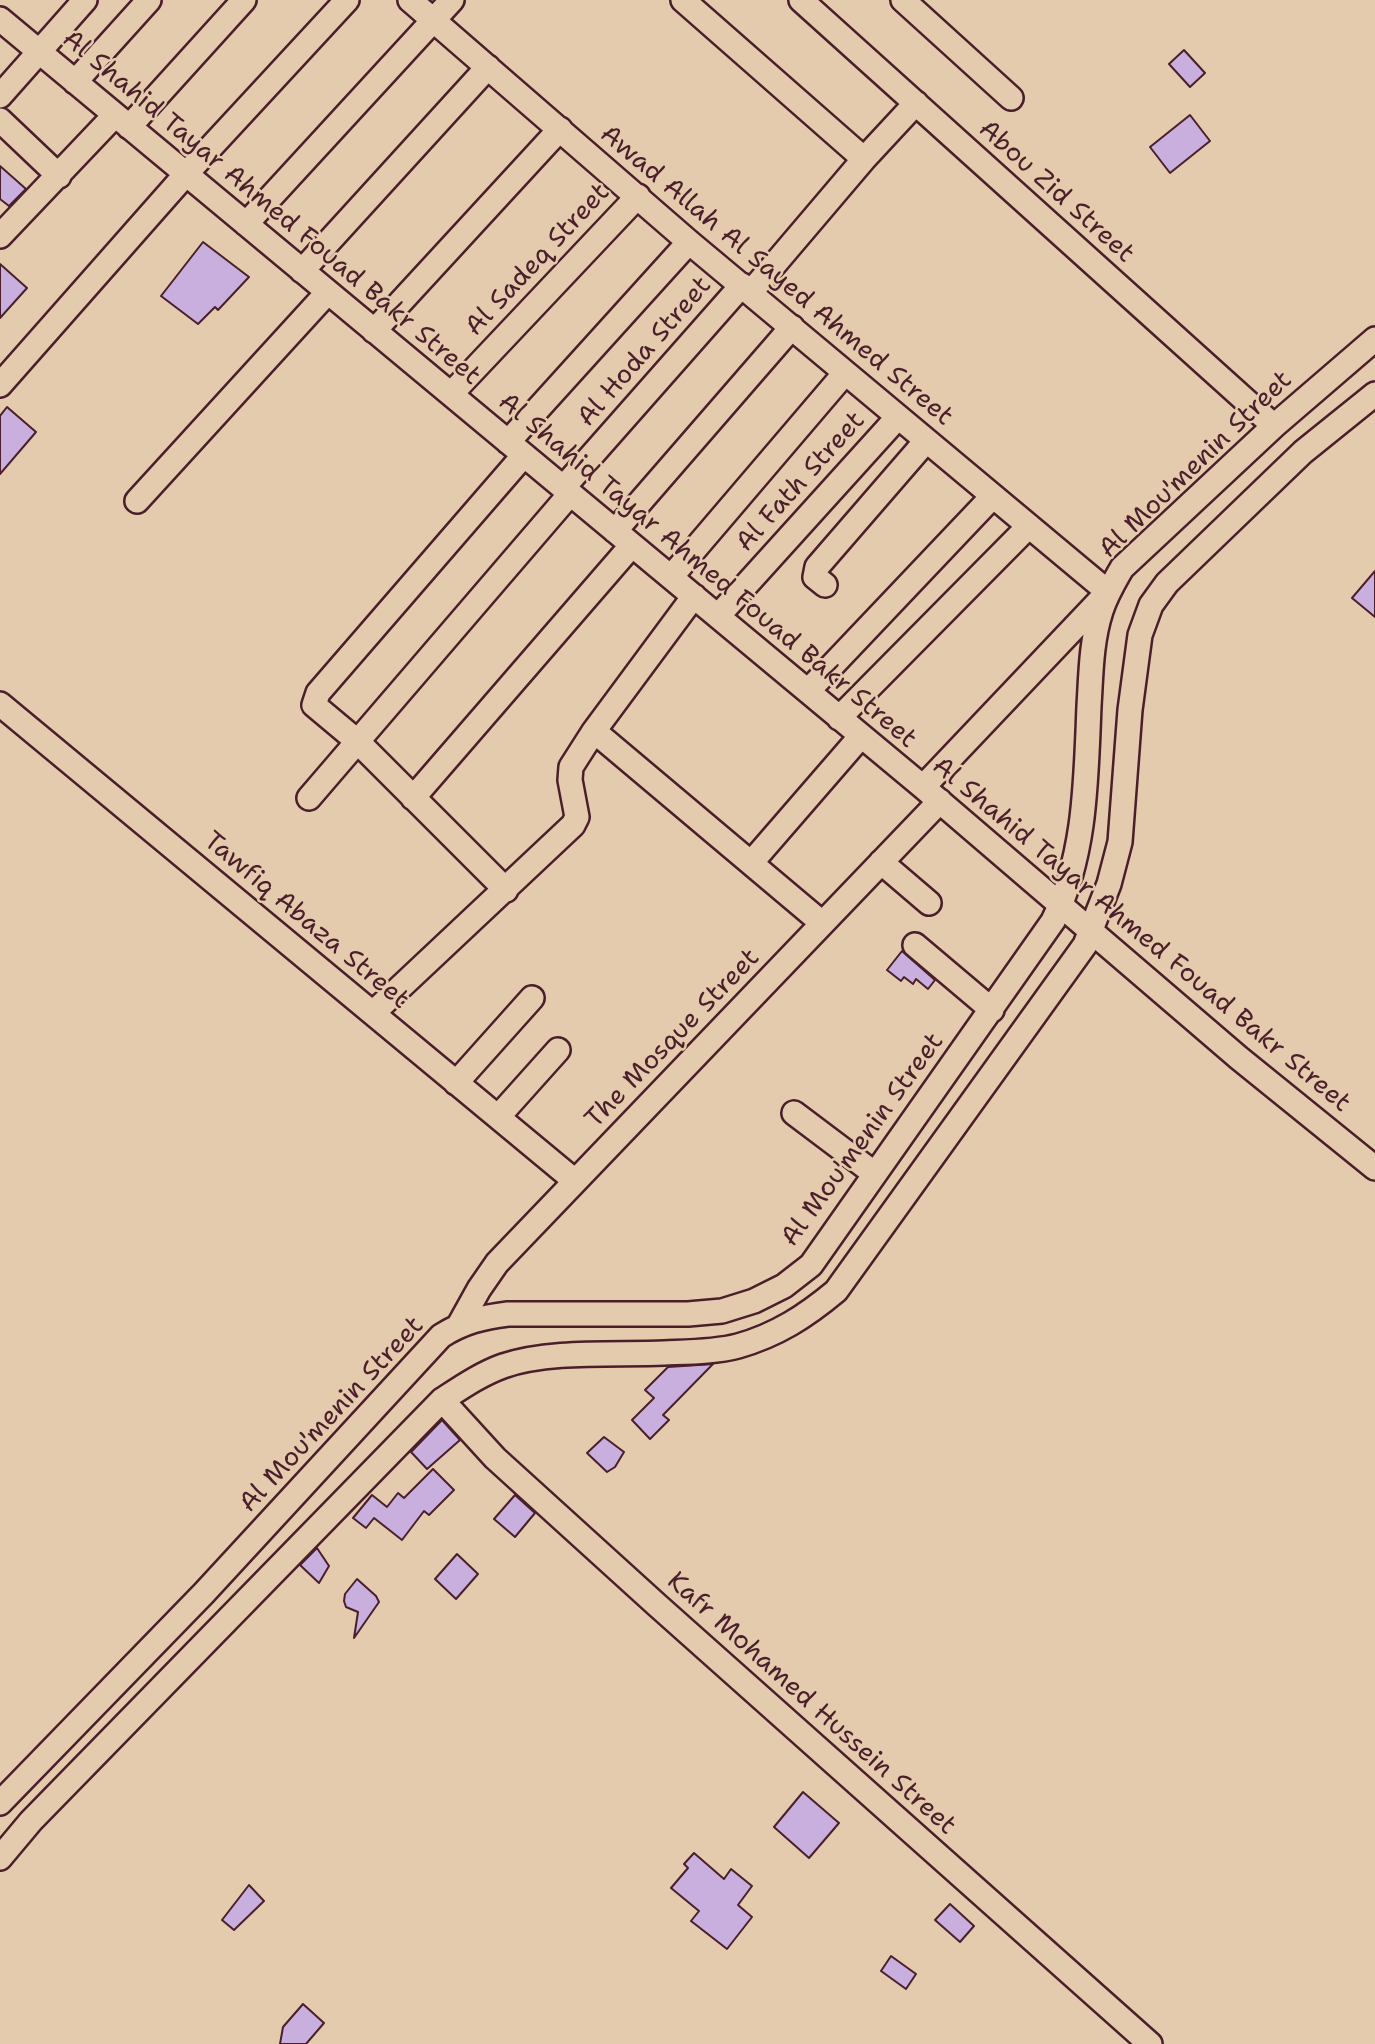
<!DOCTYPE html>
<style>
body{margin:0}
canvas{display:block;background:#e5cbad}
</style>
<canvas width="1375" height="2044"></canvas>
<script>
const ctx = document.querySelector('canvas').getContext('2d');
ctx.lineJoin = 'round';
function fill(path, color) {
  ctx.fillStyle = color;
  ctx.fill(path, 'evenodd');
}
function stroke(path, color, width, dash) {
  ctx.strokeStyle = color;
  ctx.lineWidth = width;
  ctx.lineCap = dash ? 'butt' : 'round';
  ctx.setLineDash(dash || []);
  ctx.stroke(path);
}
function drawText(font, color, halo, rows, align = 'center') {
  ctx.font = font + ' "Shantell Sans",sans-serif';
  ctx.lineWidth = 5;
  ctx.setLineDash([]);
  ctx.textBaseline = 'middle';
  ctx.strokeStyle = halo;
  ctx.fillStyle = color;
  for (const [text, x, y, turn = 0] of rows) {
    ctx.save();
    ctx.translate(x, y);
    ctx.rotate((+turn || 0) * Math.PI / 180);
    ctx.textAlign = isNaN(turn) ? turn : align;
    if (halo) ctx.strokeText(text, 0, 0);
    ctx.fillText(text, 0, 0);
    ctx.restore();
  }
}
const building = new Path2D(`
 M1184 50 1205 73 1190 87 1169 64Z
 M1190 115 1210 141 1170 173 1150 147Z
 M0 166 26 189 9 206 0 199Z
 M203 242 249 277 218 310 215 307 198 324 161 296Z
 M0 264 27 288 0 318Z
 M7 407 36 432 0 474V416Z
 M1375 571V617L1352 598Z
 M902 951 935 980 928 989 916 979 913 984 904 977 901 981 887 970Z
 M713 1364 663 1415 669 1420 650 1439 632 1420 654 1398 645 1390 668 1367Z
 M442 1420 460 1440 427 1469 411 1452Z
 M604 1437 624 1452 615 1467 607 1472 587 1453Z
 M433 1469 454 1490 429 1515 424 1511 402 1540 374 1518 366 1528 353 1518 372 1495 387 1507 398 1493 404 1498Z
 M515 1495 535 1513 515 1537 494 1519Z
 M317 1548 329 1566 319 1583 300 1565Z
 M457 1554 478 1574 456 1599 435 1579Z
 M357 1579 376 1596 379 1602 354 1638 358 1612 346 1607 344 1601 345 1594Z
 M803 1792 839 1823 809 1858 774 1827Z
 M694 1853 724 1879 731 1869 752 1886 738 1905 752 1917 727 1949 691 1921 699 1911 671 1888 688 1868 684 1864Z
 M249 1885 264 1901 234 1930 222 1920Z
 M950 1904 974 1926 960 1942 935 1920Z
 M891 1956 916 1974 906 1989 881 1971Z
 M303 2004 324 2023 306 2044H280L283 2027Z`);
fill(building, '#c8afdd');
stroke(building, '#4a1f2b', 2);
const minor = new Path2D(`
 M410 0 689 242 1108 592 923 787
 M683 0 864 159
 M801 0 1274 426
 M903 0 1011 98
 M0 19 923 787 1239 1058 1375 1168
 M75 82 149 0
 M0 96 85 0
 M0 120 59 176
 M129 127 244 0
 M246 224 452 0
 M0 236 115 115
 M302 271 488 67
 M751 292 864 159 916 103
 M374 331 560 129
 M0 385 186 174 347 0
 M451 394 638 196
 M508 442 689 242
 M563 488 742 285
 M137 501 328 292
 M615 531 792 327
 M671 577 845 373
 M825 585 815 577 817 567 926 441
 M718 616 898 417
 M808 691 993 496
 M0 704 575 1181
 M839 718 1029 526
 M594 731 822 923
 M309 798 570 494
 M413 798 632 545
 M881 862 929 903
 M751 863 861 736
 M506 890 357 741 314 705 318 693 524 455
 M915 945 992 1010
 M373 1013 573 825 577 817 570 780 571 767 594 731 694 596
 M456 1083 532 998
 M794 1113 875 1174
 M498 1117 558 1050
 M459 1325 479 1289 497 1263 940 801
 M442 1400 495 1458 657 1605 1150 2044
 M0 1803 204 1593 441 1336C463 1322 483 1317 508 1314H688L722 1311 754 1301 784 1286 811 1265 1053 921C1086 855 1086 778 1089 706 1091 674 1091 642 1101 611 1106 595 1114 582 1122 568L1274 426 1375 339
 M0 1858 31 1821 442 1400C462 1387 481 1374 503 1366 549 1350 615 1355 664 1353 688 1352 715 1352 738 1346 777 1335 806 1316 836 1291L1085 945 1109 884 1120 842 1130 710 1140 635 1151 605 1167 583 1303 452 1375 394`);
stroke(minor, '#4a1f2b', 28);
stroke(minor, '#e5cbad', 23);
drawText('26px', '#4a1f2b', '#e5cbad', [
 ["Abou Zid Street",1056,192,42],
 ["Al Shahid Tayar Ahmed Fouad Bakr Street",271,208,40],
 ["Al Sadeq Street",538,260,-47],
 ["Awad Allah Al Sayed Ahmed Street",776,276,40],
 ["Al Hoda Street",645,352,-49],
 ["Al Mou'menin Street",1196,465,-44],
 ["Al Fath Street",801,482,-48],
 ["Al Shahid Tayar Ahmed Fouad Bakr Street",707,571,40],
 ["Tawfiq Abaza Street",306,921,40],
 ["Al Shahid Tayar Ahmed Fouad Bakr Street",1141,935,40],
 ["The Mosque Street",673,1039,-46],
 ["Al Mou'menin Street",863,1140,-54],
 ["Al Mou'menin Street",332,1415,-47],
 ["Kafr Mohamed Hussein Street",811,1704,42]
]);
</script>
